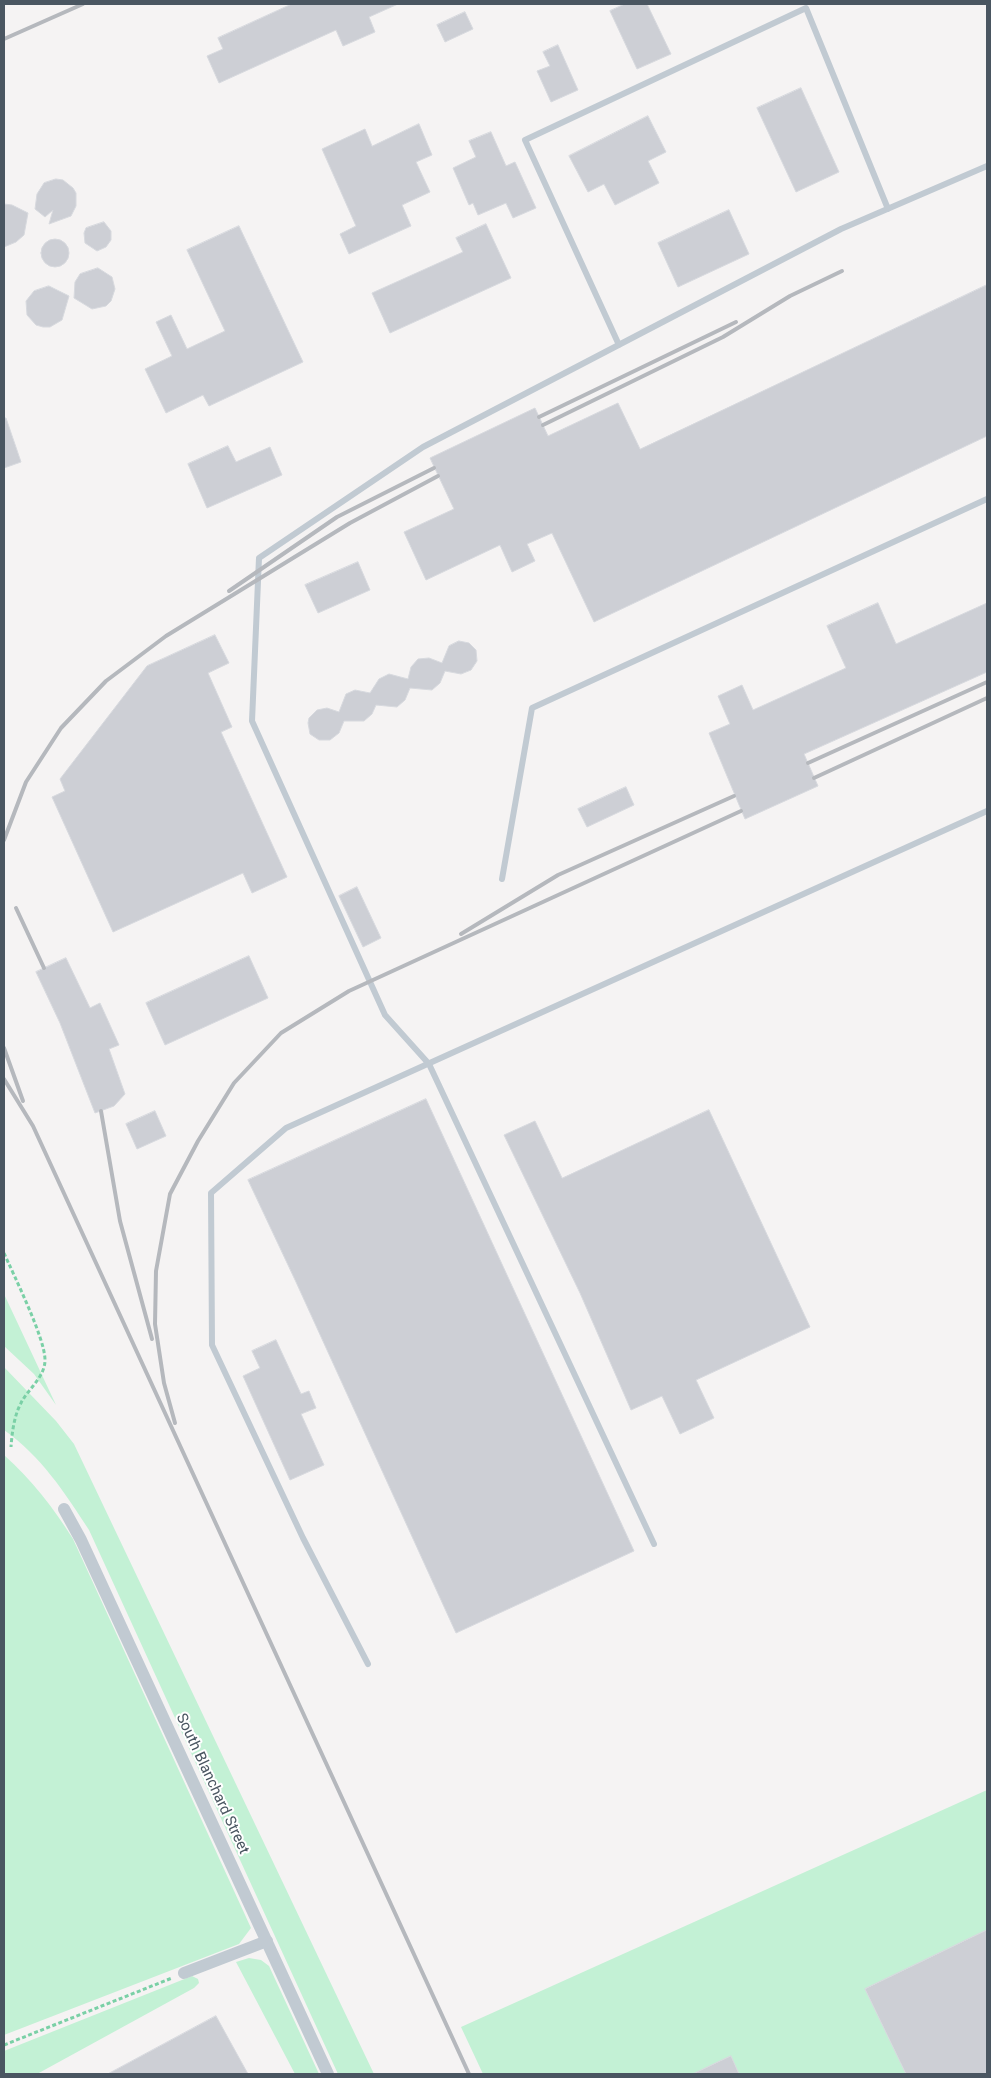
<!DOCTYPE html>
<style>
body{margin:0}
#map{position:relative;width:991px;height:2078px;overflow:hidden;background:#f5f3f3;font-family:Roboto,sans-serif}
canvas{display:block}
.frame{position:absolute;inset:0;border:5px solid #4a5661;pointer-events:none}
</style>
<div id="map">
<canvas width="991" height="2078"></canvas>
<div class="frame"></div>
</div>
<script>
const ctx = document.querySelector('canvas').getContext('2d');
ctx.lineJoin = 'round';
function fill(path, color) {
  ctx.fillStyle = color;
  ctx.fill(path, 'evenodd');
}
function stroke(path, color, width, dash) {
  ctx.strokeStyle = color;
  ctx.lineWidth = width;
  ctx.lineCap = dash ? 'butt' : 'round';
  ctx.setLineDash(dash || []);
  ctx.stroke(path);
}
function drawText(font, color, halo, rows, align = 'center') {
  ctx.font = font + ' Roboto,sans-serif';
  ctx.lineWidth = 4;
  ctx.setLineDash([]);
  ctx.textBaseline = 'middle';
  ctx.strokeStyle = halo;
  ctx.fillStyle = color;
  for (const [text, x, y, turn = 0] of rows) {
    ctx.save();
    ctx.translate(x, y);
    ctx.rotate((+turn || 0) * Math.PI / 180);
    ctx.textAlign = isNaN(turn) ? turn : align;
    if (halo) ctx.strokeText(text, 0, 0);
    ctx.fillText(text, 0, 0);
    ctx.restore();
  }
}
fill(new Path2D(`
 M4 1294 56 1405 34 1374 4 1346Z
 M4 1367 56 1421 74 1444 374 2074H338L89 1530C65 1493 41 1456 4 1430Z
 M4 1455C32 1480 53 1507 73 1539L251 1928 239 1944 4 2035Z
 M987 1790V1930L865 1989 906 2074H739L731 2056 693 2074H483L461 2027Z
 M249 1958 261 1960 269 1966 319 2074H295L236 1962Z
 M192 1976 198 1979 199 1983 194 1988 37 2074H4V2051Z`), '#c3f1d5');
const building = new Path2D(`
 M292 4H398L369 17 375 32 343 46 336 30 219 83 207 56 223 49 218 38Z
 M625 4H647L671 54 637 69 610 11Z
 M465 12 473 29 445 42 437 25Z
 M558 45 578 90 551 102 537 71 550 66 543 52Z
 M801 88 839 172 796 192 757 108Z
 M648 116 666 152 648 161 659 183 615 205 604 184 588 192 569 156Z
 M419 124 432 155 416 162 430 192 402 205 411 226 349 254 340 234 356 226 322 149 365 129 372 146Z
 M491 132 506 166 515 162 536 208 513 218 506 203 478 215 473 203 469 205 453 168 476 157 469 141Z
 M56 179 63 180 73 188 76 193V206L71 216 49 224 53 210 45 217 35 209 37 194 44 183Z
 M4 204 12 205 28 213 24 235 16 242 4 247Z
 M729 210 749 254 678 287 658 243Z
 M104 222 111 231V240L106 247 97 251 85 243 84 233 86 228Z
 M486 224 511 278 390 333 372 293 463 252 456 238Z
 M239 226 303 362 209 406 203 395 166 413 145 369 172 356 156 322 171 315 187 349 225 331 187 250Z
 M41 253a14 14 0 1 1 28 0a14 14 0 1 1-28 0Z
 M98 268 112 277 115 289 111 301 106 306 92 309 74 298 75 282 80 274Z
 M987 285V436L594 622 552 533 527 544 535 561 512 572 500 545 426 580 404 532 454 509 430 458 535 408 548 436 618 403 640 449Z
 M49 286 69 296 62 320 50 327H43L36 325 27 315 26 301 34 291Z
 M4 418H6L21 462 4 468Z
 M228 446 236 462 270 447 282 475 207 508 188 464Z
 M358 562 370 590 318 613 305 585Z
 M878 603 896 644 987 603V672L804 754 818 786 745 819 709 733 730 724 718 696 742 685 753 710 846 668 827 626Z
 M215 635 229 663 208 673 232 727 221 732 287 877 252 893 243 873 113 932 52 797 65 791 60 779 147 666Z
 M459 641 469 643 476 650 477 661 471 670 461 674 445 671 440 683 432 690 410 688 405 700 397 707 376 705 372 714 364 721H344L339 733 330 740H319L310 734 308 723 309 718 317 710 327 708 339 712 346 694 355 690 370 693 379 679 389 674 408 679 411 667 418 659 429 658 442 663 449 646Z
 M626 787 634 805 587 827 578 809Z
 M357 887 381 938 363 947 339 896Z
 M249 956 268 998 165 1045 146 1003Z
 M66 958 90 1008 100 1003 119 1045 109 1049 125 1094 114 1106 95 1113 60 1023 36 972Z
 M426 1099 634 1551 456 1633 296 1282 248 1180Z
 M709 1110 810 1327 696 1380 714 1418 680 1434 662 1396 631 1410 580 1293 504 1135 535 1121 562 1178Z
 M155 1111 166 1136 137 1149 126 1124Z
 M276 1340 301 1394 309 1391 316 1408 301 1414 324 1465 290 1480 243 1376 260 1368 252 1351Z
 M987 1930V2074H906L865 1989Z
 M216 2016 248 2074H108Z
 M731 2056 739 2074H693Z`);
fill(building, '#cdcfd5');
stroke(building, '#d7d9de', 1);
stroke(new Path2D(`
 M4 1253C14 1276 45 1338 45 1360 45 1377 28 1389 21 1403 14 1416 12 1433 11 1447
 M4 2045 172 1978`), '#7ad0a6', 3, [4, 2.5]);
stroke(new Path2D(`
 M619 345 525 140 806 8 888 209
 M502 879 532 708 987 499
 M654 1544 429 1064 385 1015 252 721 259 558 423 447 841 229 987 166
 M368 1664 303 1538 212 1345 211 1193 286 1128 987 811`), '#c1cad2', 6);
stroke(new Path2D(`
 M64 1509 81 1540 328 2074
 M184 1973 267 1941`), '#c1cad2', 12);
stroke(new Path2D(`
 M4 39 83 4
 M539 417 736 322
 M543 425 723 337 790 296 842 271
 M229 591 337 517 434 468
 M808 763 987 682
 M814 778 987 698
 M4 840 26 782 61 728 106 681 166 636 350 523 438 476
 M16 908 44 968
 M461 934 558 875 734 796
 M4 1048 23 1101
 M4 1079 33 1126 469 2074
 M101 1111 120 1221 152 1339
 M175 1423 164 1383 155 1324 156 1271 170 1194 198 1141 234 1083 281 1033 349 991 741 811`), '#b5b8bd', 4);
drawText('15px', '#4a5661', '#fff', [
 ["South Blanchard Street",212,1784,65]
]);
</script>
